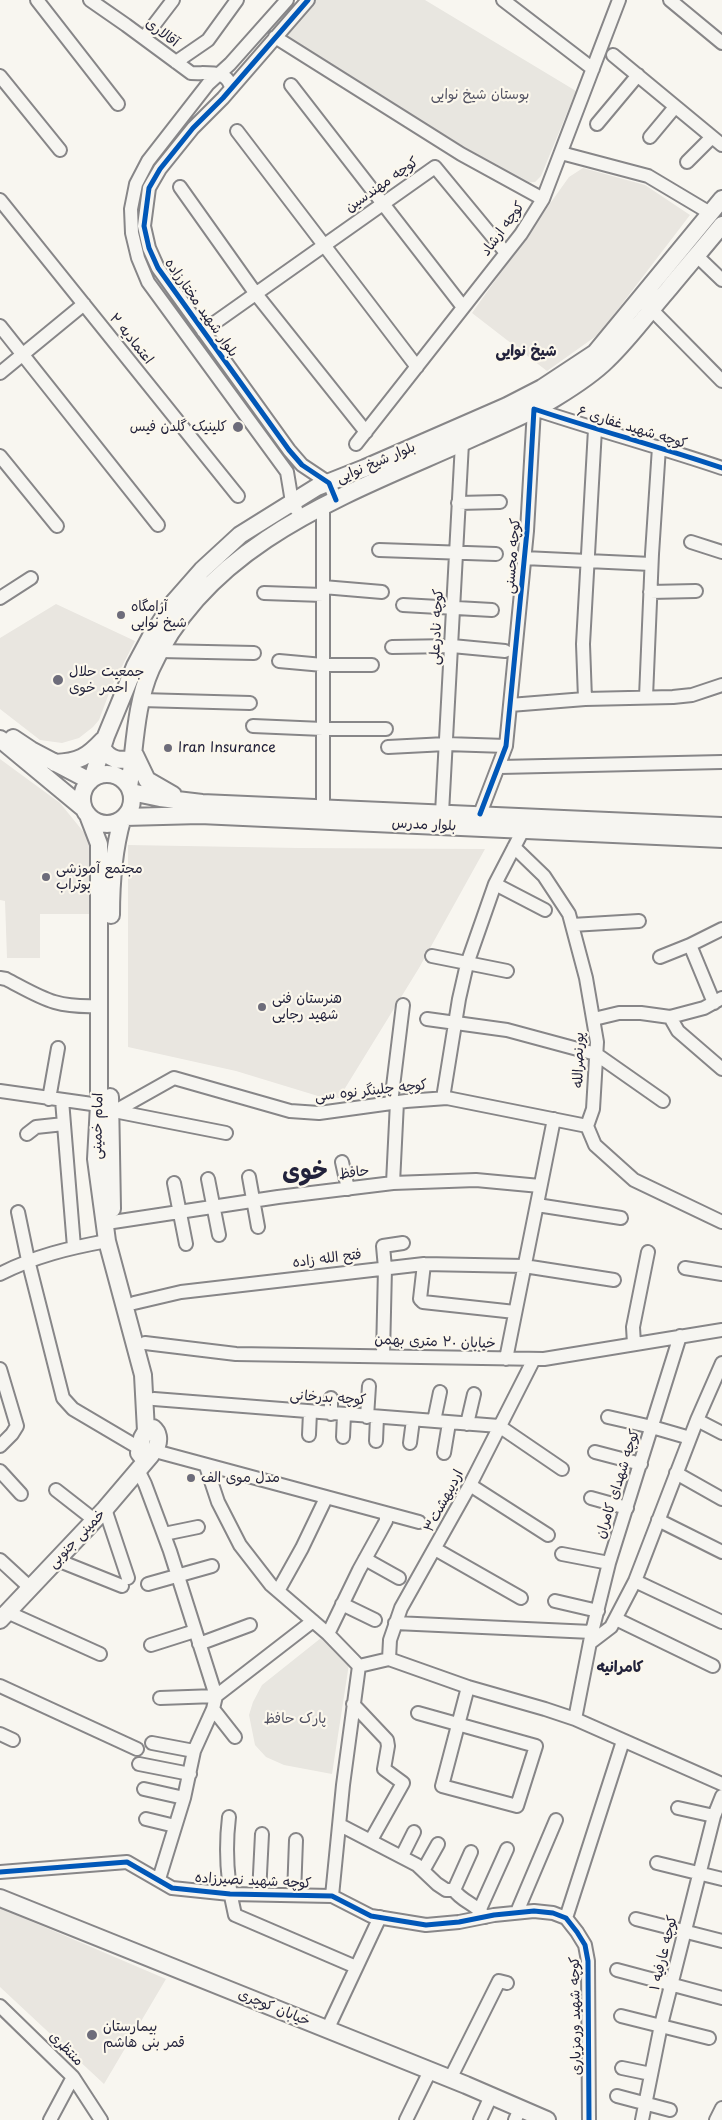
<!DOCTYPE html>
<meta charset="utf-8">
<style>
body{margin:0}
canvas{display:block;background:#f8f6f0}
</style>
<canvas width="722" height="2120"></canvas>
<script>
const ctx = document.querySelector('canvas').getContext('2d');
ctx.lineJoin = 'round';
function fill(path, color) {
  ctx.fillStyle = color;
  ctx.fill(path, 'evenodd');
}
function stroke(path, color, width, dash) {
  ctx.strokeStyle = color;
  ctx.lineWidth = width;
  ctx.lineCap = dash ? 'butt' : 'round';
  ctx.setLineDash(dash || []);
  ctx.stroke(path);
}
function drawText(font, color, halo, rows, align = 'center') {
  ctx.font = font + ' "Playpen Sans","Playpen Sans Arabic",sans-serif';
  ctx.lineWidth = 4.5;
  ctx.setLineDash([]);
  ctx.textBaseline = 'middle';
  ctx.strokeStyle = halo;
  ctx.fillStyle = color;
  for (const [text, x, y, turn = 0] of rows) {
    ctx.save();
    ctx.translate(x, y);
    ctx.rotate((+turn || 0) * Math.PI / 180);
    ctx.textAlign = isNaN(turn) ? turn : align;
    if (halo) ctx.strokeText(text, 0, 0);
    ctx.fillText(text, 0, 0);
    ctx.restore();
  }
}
fill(new Path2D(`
 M583 168 645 185 690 215 599 334 547 371 472 313 569 177Z
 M56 604 135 641 111 688 99 720 93 727 79 738 62 743 40 740 0 709V638Z
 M0 759 60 803 86 835 93 854 92 914H40V958H7L5 901 0 900Z
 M128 845 299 848 485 849 419 968 339 1098 318 1096 236 1071 128 1047Z
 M0 1908 166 1979 104 2084 0 1987Z`), '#e9e6e0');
fill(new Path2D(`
 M314 0H425L576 91 541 176 535 182 524 183 282 36Z
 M321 1638 349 1664 332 1774 284 1765 266 1757 255 1745 249 1715 253 1702 262 1685Z`), '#e8e6e0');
const minor = new Path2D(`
 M37 0 118 104
 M90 0 126 25 191 73
 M287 0 230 64 208 84 148 161 136 184 131 209 132 233 138 258 148 282 287 472 292 502 296 509
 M308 0 223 98 193 128 160 169 149 188 144 226 149 248 158 268 289 450 302 465 329 483 336 500
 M503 0 593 69
 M670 0 722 43
 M275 37 461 154 543 199
 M144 38 173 0
 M613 55 722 145
 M176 62 208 40 237 0
 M191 73C207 74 229 69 231 89
 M0 76 60 150
 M291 85 463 307
 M597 124 638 75
 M237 131 417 367
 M650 137 675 107
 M561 153 648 176 710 213
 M687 162 712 137
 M180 187 256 294 366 432
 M0 200 238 496
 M697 256 722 280
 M652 310 722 381
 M0 326 158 525
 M203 331 435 167 506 253
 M0 373 84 304
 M356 444 521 234 543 199 619 0
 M0 456 57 526
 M458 503 500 502
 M691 542 722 552
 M379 550 496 554
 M524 558 651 564
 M323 587 382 592
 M650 592 696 591
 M264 593 323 595
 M0 598 31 578
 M403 605 492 610
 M392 647 452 646 505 651
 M160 651 254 653
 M279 661 323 665H372
 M646 697 652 554 659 447
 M585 699 583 644 595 429
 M141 700 250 703
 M510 705 585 699 673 697 692 695 722 685
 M253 726 323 729H386
 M388 747 446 744 506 746
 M500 767 722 762
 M323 808V506
 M442 813 462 443
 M480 814 506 746 527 531 534 409C597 430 660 447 722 468
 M514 847 544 876 569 914 586 978 597 1042 593 1109 587 1126 595 1145 634 1180 722 1222
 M495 884 545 910
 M572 925 639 921
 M432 956 507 971
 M660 957 690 945
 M0 978 6 979C44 999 55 1008 100 1006
 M714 1003 690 945 722 929
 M670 1017 678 1031 722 1069
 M427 1019 507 1030 596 1054 663 1101
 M594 1019 619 1013H641L670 1017 704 1008 722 998
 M0 1091 99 1105
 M443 1098 459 999 467 964 495 884 523 830
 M49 1099 58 1048
 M62 1100 74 1247
 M391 1103 403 1005
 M114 1111 226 1133
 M110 1114 174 1078 290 1111 319 1113 406 1101 447 1098 587 1126
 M27 1134 36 1127 64 1124
 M342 1162 348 1189
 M249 1177 258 1227
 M208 1179 219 1235
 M174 1183 186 1244
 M393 1183 397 1102
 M537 1205 621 1218
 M18 1212 28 1260 63 1398 73 1409 139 1448
 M113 1222 278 1197 393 1183 476 1180 540 1186
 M424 1264 420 1299 423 1302 515 1312
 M685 1268 722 1274
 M0 1274C35 1256 69 1248 107 1241
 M134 1303 181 1292 424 1264 524 1266 614 1280
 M145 1343 236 1354 544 1359 722 1330
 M634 1344 633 1327 648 1252
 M383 1355 385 1268 383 1246 403 1243
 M506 1359 554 1119
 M0 1369 17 1426 12 1434 0 1446
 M154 1399 499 1426 562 1469
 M331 1414V1398
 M367 1417 369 1386
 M608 1417 652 1427 690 1438
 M697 1420 722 1433
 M434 1421 440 1392
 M467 1424 474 1394
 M309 1435 310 1412
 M343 1437 344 1415
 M376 1441 377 1417
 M410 1443 413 1420
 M155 1451 419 1522
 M595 1452 641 1464
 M444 1453 449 1423
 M206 1466 218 1502 240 1545 271 1585 328 1634 359 1666
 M138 1470 145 1484 170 1551 216 1696 213 1709 194 1751 184 1798 159 1879
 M0 1471 21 1494
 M676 1473 722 1499
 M470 1485 548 1535
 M56 1490 88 1515
 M591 1498 627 1508
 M105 1509 128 1578
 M658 1520 722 1552
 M164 1534 198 1527
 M435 1549 521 1598
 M562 1554 609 1563
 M365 1559 399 1578
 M0 1560 25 1583
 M57 1560 122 1586
 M635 1581 722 1622
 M148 1584 212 1566
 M278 1591 302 1548 326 1498
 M555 1601 598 1611
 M342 1604 375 1620
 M7 1612 100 1654
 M616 1619 713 1666
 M395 1623 592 1632
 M328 1634 359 1570 380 1532 386 1521V1514
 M590 1643 611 1627 635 1581 697 1420 722 1363
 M199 1644 250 1625
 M151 1645 195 1631
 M389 1659 390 1640 401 1608 470 1485 534 1359
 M359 1666 389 1659 468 1687 545 1709 575 1719 722 1784
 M0 1686 137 1749
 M216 1696 313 1621
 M160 1698 216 1696
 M353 1704 387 1740 388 1746 384 1769 403 1783 371 1840
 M213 1709 235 1737
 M418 1713 536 1746 517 1806 442 1786 468 1687
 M575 1719 592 1632 609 1563 680 1336
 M0 1734 13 1740
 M152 1743 194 1751
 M139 1764 190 1774
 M144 1789 184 1798
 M678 1808 714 1816
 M229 1817C225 1850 227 1882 235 1915L356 1967
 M146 1819 175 1826
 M340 1825 417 1865 437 1884 446 1890H454C462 1902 477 1904 485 1917
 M402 1856 414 1832
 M657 1863 722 1879
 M424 1869 438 1844
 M0 1872 127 1862 172 1888 230 1894 332 1896 371 1916 426 1925 459 1922 494 1915 534 1911 553 1913 566 1918 577 1932 585 1945 588 1961 589 2120
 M454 1890 471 1852
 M259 1894 262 1834
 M294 1895 296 1840
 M332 1896 343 1785 359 1666
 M480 1909 507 1849
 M517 1912 556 1820
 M566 1918 623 1741
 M636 1919 722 1941
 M617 1970 722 1998
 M0 2006 73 2077 101 2120
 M621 2016 709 2038
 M327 2030 380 1917
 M622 2068 651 2074
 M450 2079 499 1981 507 1983
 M617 2096 670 2110
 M50 2120 73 2077
 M406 2120 430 2071
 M480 2120 491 2096
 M515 2120 520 2109
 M642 2120 661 2025 714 1816 722 1796
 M716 2120 722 2108`);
const major = new Path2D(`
 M13 738 31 750 90 781
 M0 739 82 807
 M102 748C110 760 120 762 133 758
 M135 755 147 780 173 795
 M55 763C79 762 87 757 103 740
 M82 799a25 25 0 1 1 50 0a25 25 0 1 1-50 0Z
 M92 779 106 736 135 666 150 638 173 603 202 570 240 535 317 487 365 468 507 406 542 388 595 353 722 199
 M129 787C135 748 135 705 151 669 209 538 357 491 477 436 503 424 531 413 555 398 573 387 592 375 607 360 629 339 647 314 667 291 685 269 704 247 722 225
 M131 792 160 798 202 803 722 826
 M125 817 200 815 722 839
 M89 818 99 844V1105L96 1159 107 1241 143 1375 146 1431
 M111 915C111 882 113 852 122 820
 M110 1097 112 1209
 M153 1428C164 1437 156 1456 143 1458L139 1453 142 1438 146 1431Z
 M0 1620 105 1509 151 1455
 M0 1898 466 2085 547 2120`);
stroke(minor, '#878688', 16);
stroke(major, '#878688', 20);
stroke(minor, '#f6f5f1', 12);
stroke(major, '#f6f5f1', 16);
stroke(new Path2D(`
 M308 0 223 98 193 128 160 169 149 188 144 226 149 248 158 268 289 450 302 465 329 483 336 500
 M480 814 506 746 527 531 534 409C597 430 660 447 722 468
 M0 1872 127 1862 172 1888 230 1894 332 1896 371 1916 426 1925 459 1922 494 1915 534 1911 553 1913 566 1918 577 1932 585 1945 588 1961 589 2120`), '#0057b8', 5);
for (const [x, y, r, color] of [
 [238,427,6,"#6d6c7a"],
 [121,615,5,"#6d6c7a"],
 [58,680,6,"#6d6c7a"],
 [168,748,5,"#6d6c7a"],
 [46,877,5,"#6d6c7a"],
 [262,1007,5,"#6d6c7a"],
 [191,1478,5,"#6d6c7a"],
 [92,2035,6,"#6d6c7a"]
]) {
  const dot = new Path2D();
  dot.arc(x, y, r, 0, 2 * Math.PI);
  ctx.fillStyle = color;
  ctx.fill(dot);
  stroke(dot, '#fbf7ec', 2);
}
drawText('14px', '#22223b', '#fbf7ec', [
 ["آقالاری",162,33,37],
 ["کوچه مهندسین",382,185,-35],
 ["کوچه ارشاد",503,229,-54],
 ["بلوار شهید مختارزاده",201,308,55],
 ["اعتمادیه ۲",131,339,51],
 ["کوچه شهید غفاری ۶",632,428,17],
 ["بلوار شیخ نوایی",376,463,-23],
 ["کوچه محسنی",513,556,-85],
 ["کوچه نادرعلی",437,627,-87],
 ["بلوار مدرس",424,825,3],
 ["پورنصرالله",579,1060,-89],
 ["کوچه چلینگر نوه سی",371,1091,-6],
 ["امام خمینی",98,1126,-89],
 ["حافظ",354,1173,-7],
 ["فتح الله زاده",327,1259,-7],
 ["خیابان ۲۰ متری بهمن",435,1342,2],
 ["کوچه بدرخانی",328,1398,4],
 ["کوچه شهدای کامران",618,1484,-72],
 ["اردیبهشت۳",444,1501,-62],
 ["خمینی جنوبی",77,1539,-46],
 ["کوچه شهید نصیرزاده",253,1881,3],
 ["کوچه عارفیه ۱",664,1953,-76],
 ["خیابان کوچری",274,2008,22],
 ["کوچه شهید ورمزیاری",576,2016,-91],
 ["منتظری",66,2049,45]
]);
drawText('14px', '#505061', '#fbf7ec', [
 ["بوستان شیخ نوایی",480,95],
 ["پارک حافظ",295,1719]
]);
drawText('14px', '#22223b', '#fbf7ec', [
 ["کلینیک گلدن فیس",227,427,"right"],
 ["آرامگاه",131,607],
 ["شیخ نوایی",131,623],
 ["جمعیت حلال",69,672],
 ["احمر خوی",69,688],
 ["Iran Insurance",178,748],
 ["مجتمع آموزشی",56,869],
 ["بوتراب",56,885],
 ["هنرستان فنی",272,999],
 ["شهید رجایی",272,1015],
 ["مدل موی الف",201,1478],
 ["بیمارستان",103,2027],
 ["قمر بنی هاشم",103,2043]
], 'left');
drawText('bold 15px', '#22223b', '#fbf7ec', [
 ["شیخ نوایی",526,352],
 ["کامرانیه",620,1668]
]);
drawText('bold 24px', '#22223b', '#fbf7ec', [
 ["خوی",305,1172]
]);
</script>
